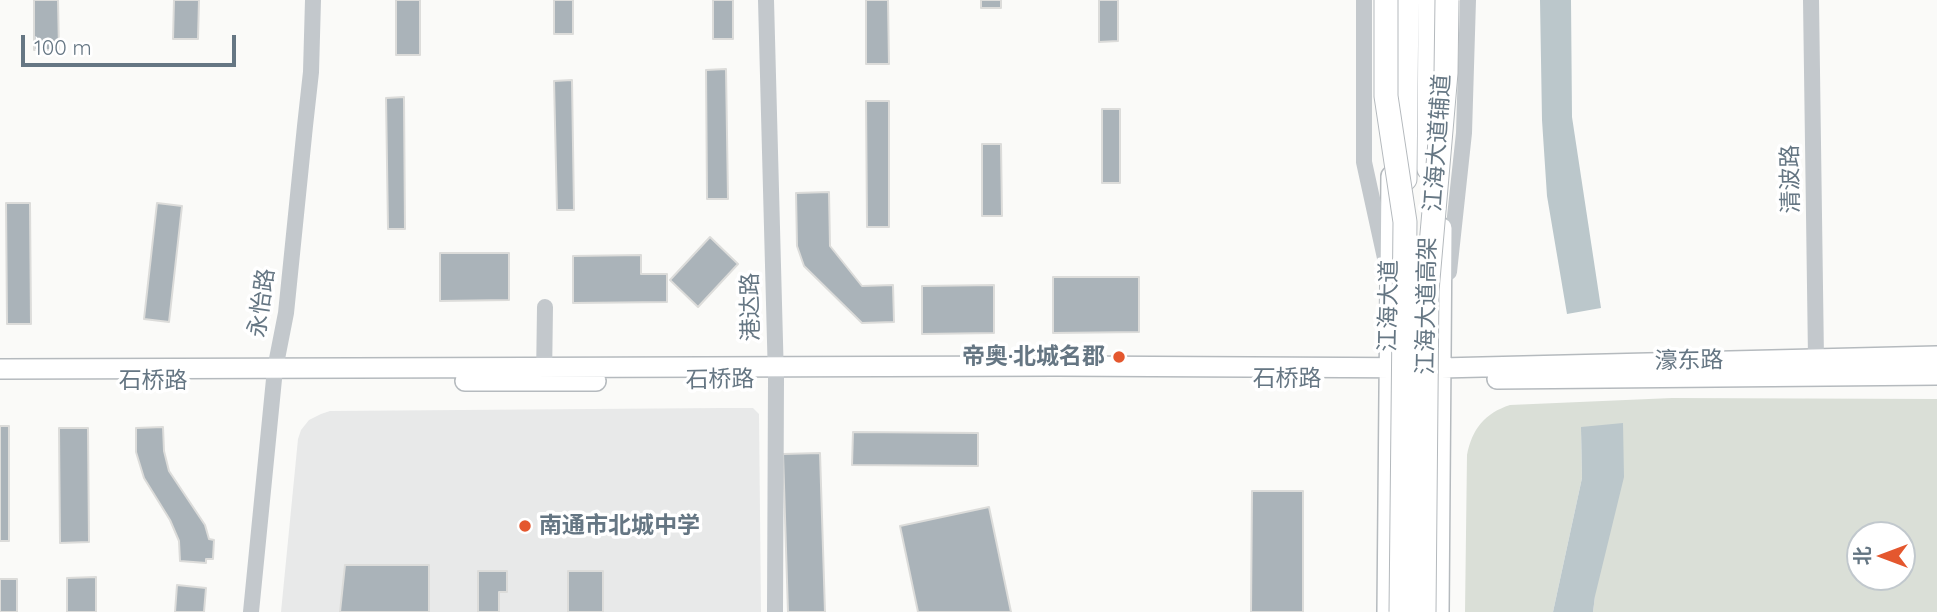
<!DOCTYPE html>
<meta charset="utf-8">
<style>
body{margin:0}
#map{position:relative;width:1937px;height:612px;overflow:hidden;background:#fafaf8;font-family:Quicksand,"Noto Sans SC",sans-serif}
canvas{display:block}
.north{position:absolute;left:1846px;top:521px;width:70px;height:70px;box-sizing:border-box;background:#fff;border:2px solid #c1c8cd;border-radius:50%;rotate:270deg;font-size:19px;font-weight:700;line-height:28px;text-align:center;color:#657683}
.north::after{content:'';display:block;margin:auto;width:24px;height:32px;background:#e4572e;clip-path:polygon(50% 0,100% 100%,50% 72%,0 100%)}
.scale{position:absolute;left:21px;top:35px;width:215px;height:32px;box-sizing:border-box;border:4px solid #657683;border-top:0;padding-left:9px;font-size:21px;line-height:24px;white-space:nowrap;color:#657683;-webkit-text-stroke:5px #fff;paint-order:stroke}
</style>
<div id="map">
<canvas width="1937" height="612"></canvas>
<div class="north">北</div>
<div class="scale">100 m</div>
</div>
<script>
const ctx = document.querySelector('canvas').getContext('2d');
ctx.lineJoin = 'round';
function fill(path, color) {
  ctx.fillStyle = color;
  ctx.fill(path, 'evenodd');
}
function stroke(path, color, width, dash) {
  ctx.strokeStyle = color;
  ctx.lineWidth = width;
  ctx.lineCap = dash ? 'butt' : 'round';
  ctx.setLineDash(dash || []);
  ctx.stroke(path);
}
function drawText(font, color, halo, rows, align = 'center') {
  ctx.font = font + ' Quicksand,"Noto Sans SC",sans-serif';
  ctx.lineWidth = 7;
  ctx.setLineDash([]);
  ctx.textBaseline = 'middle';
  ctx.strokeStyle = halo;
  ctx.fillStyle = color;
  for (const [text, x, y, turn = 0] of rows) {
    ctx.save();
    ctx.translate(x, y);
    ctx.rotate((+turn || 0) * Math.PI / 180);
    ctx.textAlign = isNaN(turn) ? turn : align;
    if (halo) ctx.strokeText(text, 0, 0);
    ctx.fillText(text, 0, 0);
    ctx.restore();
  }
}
fill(new Path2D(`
 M722 408H753L759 414 761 612H281L298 439 301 430 309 420 321 414 330 411Z`), '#e8e9e9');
fill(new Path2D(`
 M1672 398 1937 399V612H1593L1595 596 1581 427 1582 478 1553 612H1465L1467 455C1472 429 1485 413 1510 405ZM1860 535H1902V577H1860Z`), '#dadfd7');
fill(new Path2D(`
 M1540 0H1571L1572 117 1601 308 1567 314 1547 196 1542 120Z
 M1623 423 1624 477 1595 596 1593 612H1553L1582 478 1581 427Z`), '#bbc7cb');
const building = new Path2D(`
 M34 0H58L59 50H34Z
 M174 0H199L198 39H173Z
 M396 0H420V55H396Z
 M554 0H573V34H554Z
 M713 0H733V39H713Z
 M866 0H888L889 64H866Z
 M981 0H1001V8H981Z
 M1099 0H1118V41L1099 42Z
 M726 69 728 199H707L706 70Z
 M572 80 574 210H557L554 81Z
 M404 97 405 229H388L386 98Z
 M866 101H889V227H867Z
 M1102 109H1120V183H1102Z
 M982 144H1001L1002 216H982Z
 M829 192 830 246 862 286 893 285 894 322 862 323 804 266 797 246 796 193Z
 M6 203H30L31 324H7Z
 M157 203 182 206 169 322 144 319Z
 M710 237 738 264 698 307 670 280Z
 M440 253H509V300L440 301Z
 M641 255V274H667V302L573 303V256Z
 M1053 277H1139V332L1053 333Z
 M994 285V333L922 334V286Z
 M0 426H9V541H0Z
 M163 427 164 451 169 471 205 525 209 539 214 540 213 559H206V563L180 561 179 541 170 520 144 478 136 452V428Z
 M59 428H88L89 542 60 543Z
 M853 432 978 433V466L852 465Z
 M820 453 825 612H788L783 454Z
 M1252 491H1303V612H1251Z
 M989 507 1011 612H918L900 526Z
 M345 565H429V612H340Z
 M478 571H507V592H499V612H478Z
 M568 571H603V612H568Z
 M96 577V612H67V578Z
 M0 579H17V612H0Z
 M177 585 206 588 204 612H175Z`);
fill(building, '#aab3b9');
stroke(building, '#dcdcda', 2);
const major = new Path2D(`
 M0 369 1057 366 1441 368 1937 356
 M1497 379 1937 375
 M465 381H596
 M1387 612 1391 176
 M1439 612 1442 228`);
const highway = new Path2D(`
 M1429 169 1430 0
 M1405 179 1407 0`);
stroke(major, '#b5babe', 22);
stroke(highway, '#b4b9bd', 25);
stroke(new Path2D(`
 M766 0 776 379 775 612
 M1364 0V162L1385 258
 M1811 0 1816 358
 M1449 272 1464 133 1468 0
 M544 379 545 307
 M251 612 275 369 286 313 305 126 311 72 313 0`), '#c3c8cc', 16);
stroke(major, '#fff', 19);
stroke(highway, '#fff', 23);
const highwayBridge = new Path2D(`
 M1386 0V96L1405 222 1401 612
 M1424 612 1427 291 1446 73 1447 0`);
stroke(highwayBridge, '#b4b9bd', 25, []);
stroke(highwayBridge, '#fff', 23);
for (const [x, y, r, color] of [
 [1119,357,7,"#e4572e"],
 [525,526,7,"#e4572e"]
]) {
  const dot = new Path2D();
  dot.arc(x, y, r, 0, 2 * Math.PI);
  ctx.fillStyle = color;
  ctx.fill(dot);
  stroke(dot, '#fff', 2.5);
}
drawText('23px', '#657683', '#fff', [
 ["江海大道辅道",1438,143,-86],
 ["清波路",1791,179,-91],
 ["永怡路",262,303,-82],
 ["江海大道",1389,306,-89],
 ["江海大道高架",1427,306,-89],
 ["港达路",751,307,-91],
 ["濠东路",1689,361,-1],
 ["石桥路",1287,379],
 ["石桥路",720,380,-1],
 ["石桥路",153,381]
]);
drawText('bold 23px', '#657683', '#fff', [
 ["帝奥·北城名郡",1105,357],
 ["南通市北城中学",539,526,"left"]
], 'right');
</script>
